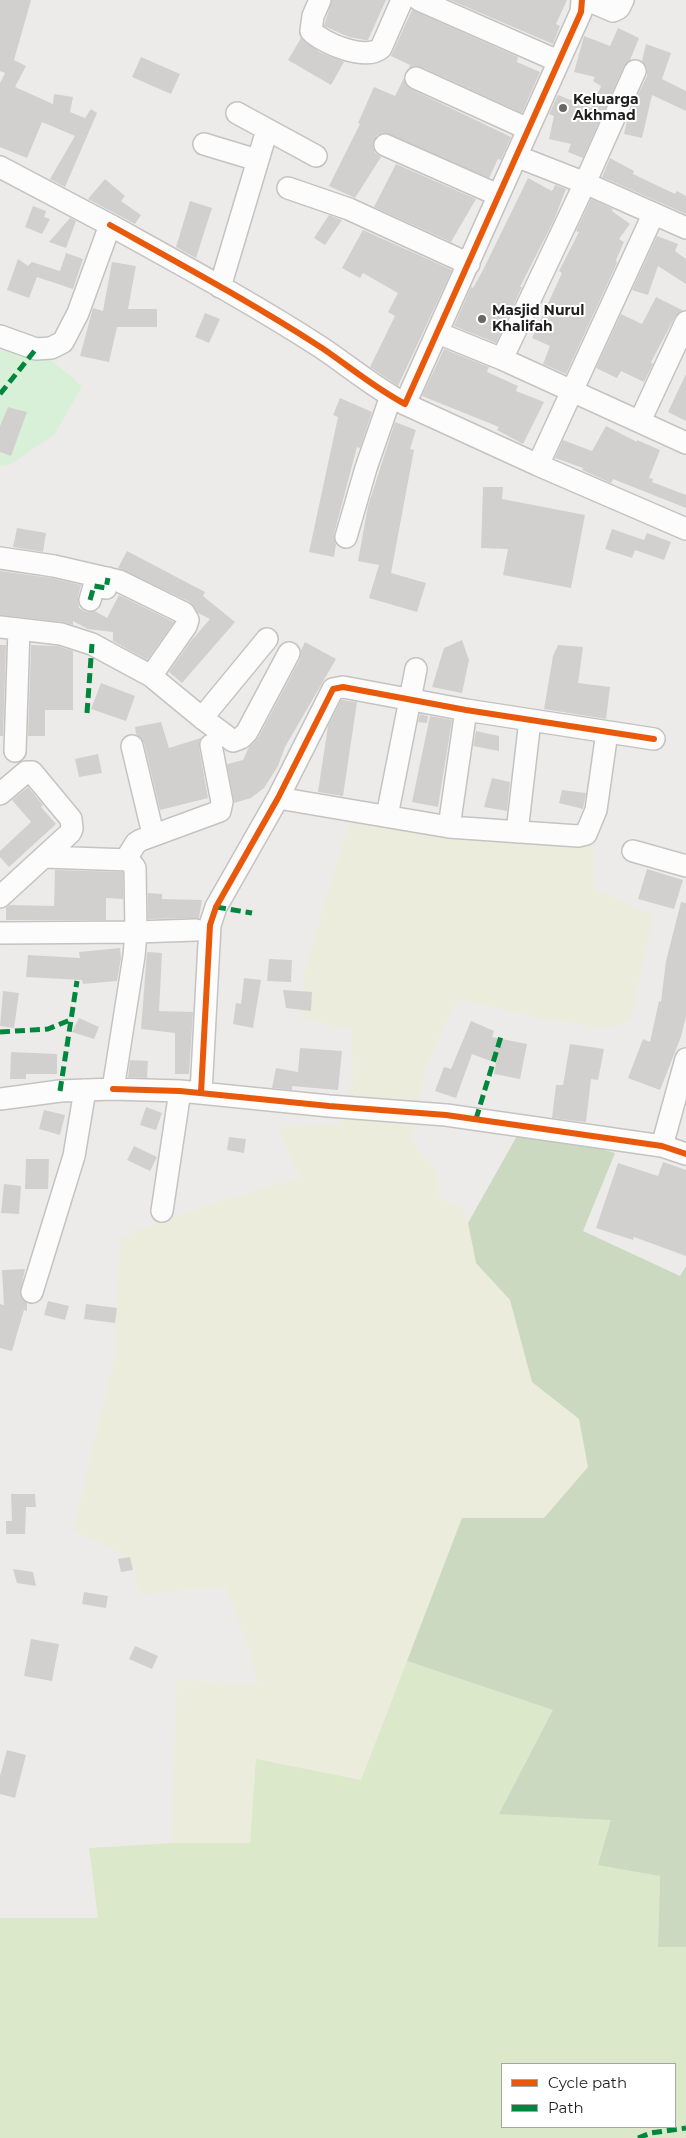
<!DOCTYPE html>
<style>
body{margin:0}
#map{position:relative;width:686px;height:2138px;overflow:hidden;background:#edebe9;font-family:Montserrat,sans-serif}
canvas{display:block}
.legend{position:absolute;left:501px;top:2063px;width:175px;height:65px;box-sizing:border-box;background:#fff;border:1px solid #a5a5a5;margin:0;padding:6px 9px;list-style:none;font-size:15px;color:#1f1f1f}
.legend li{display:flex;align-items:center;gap:10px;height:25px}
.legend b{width:25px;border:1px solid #a5a5a5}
</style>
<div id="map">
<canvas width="686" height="2138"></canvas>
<ul class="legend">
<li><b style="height:6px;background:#e8590c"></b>Cycle path</li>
<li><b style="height:6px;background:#00873e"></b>Path</li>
</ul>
</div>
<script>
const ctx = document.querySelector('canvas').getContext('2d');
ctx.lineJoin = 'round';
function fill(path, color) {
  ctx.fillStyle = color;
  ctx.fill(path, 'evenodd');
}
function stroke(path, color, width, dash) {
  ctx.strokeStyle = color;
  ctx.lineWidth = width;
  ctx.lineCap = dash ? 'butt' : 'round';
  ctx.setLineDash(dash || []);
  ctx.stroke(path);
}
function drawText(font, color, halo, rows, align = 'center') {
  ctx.font = font + ' Montserrat,sans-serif';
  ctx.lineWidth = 4;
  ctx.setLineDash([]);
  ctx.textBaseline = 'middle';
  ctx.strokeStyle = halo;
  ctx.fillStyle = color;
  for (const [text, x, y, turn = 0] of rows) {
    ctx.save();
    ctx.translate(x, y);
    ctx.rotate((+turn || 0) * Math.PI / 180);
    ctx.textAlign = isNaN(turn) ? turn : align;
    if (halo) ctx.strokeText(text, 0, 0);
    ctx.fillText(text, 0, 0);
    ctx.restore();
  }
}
fill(new Path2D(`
 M353 810 520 837 532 820 593 844V887L654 916 630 1021 607 1028 541 1019 458 999 426 1065 411 1140 437 1172 439 1198 462 1207 468 1223 476 1263 510 1300 532 1382 579 1419 588 1467 544 1518H462L361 1780 256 1760 250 1843H172L177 1680 258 1684 250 1653 226 1587 139 1595 130 1557 73 1530 114 1361 120 1238 182 1213 300 1177 278 1128 339 1123 353 1078 351 1029 302 1019 304 972Z`), '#ececdd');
fill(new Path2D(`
 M407 1661 553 1710 611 1820 660 1876 658 1946 686 1947V2138H0V1918H98L89 1848 172 1843H250L256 1759 361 1780ZM502 2064H675V2127H502Z`), '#dbe8ca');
fill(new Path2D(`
 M522 1127 615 1153 583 1231 680 1276 686 1266V1947H658L660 1876 598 1865 611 1820 499 1814 553 1710 407 1661 462 1518H544L588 1467 579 1419 532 1382 510 1300 476 1263 468 1223Z`), '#cad9c0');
fill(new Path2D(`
 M0 338 43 353 82 386 55 434 11 464 0 466Z`), '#d9f0d8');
fill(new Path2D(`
 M0 0H31L14 60 26 66 15 87 53 104 54 94 73 97 70 112 85 118 91 109 97 113 65 187 50 179 75 136 42 122 27 158 0 147V83L5 73 0 71Z
 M332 0H386L368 40H365L349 37 324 26Z
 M450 0H567L556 24 560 26 553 44Z
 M412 10 518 57 517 62 540 72 522 113 421 67 414 66 409 68 410 65 391 56Z
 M618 28 639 38 630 60 624 66 583 158 568 152 571 144 549 139 554 116 549 114 558 95 591 108 601 86 593 81 595 77 574 72 584 36 610 46Z
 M301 38 319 52 344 62 331 85 288 60Z
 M646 44 671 53 662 79 686 91V111L652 95 642 138 624 134 628 116 647 76V69L642 61Z
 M141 57 180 74 171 94 132 77Z
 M404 78 406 85 411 89 511 137 501 160 498 159 489 178 384 133 377 135 373 146 375 153 381 157 355 198 329 186 360 124 358 123 374 87 395 96Z
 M610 158 634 171 633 174 675 194 677 191 686 196V214L602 177Z
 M396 164 476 199 451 242 374 207Z
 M528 178 552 191 555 185 566 189 554 220 520 287H522L496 343 454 326 471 287 473 288 483 270Z
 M105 179 125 196 121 201 141 215 135 224 88 199Z
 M591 199 613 209 612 211 630 224 619 239 624 242 616 260 617 263 566 374 543 364 550 346 532 338 562 273 559 271 579 232 576 231Z
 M190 201 212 208 196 258 176 247Z
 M33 206 46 211 44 217 50 219 42 234 25 227Z
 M329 215 342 220 325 245 314 238Z
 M70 218 76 221 66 248 49 242Z
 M363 230 452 270 398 386 370 367 395 316 388 312 398 293 363 273 360 278 342 268Z
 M657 236 678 244 675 251 686 259V284L658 266 648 295 632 290Z
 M66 253 83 259 73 289 37 277 29 298 7 290 18 259 28 266 32 262 60 271Z
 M112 262 136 266 128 309H157V327H117L109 362 80 356 93 308 103 311Z
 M656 297 682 310 675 317 651 362 653 364 644 382 621 371 617 378 596 368 621 314 642 324Z
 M205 313 220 319 209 343 195 337Z
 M444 349 489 367 487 372 518 386 516 391 544 402 523 444 497 430 499 427 422 396Z
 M686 374V421L668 412Z
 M340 398 372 412 360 448 357 447 334 534 336 545 334 557 309 552 338 417 333 415Z
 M8 407 27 412 11 456 0 452V426Z
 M395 422 416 430 410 449 414 450 391 573 426 583 417 612 369 598 379 565 358 561 368 506Z
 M606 426 637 442V440L660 450 649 478 653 479 652 482 686 495V508L613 479 611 483 582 470 583 468 555 458 563 440 592 451Z
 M483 487H503L502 499 585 515 571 588 503 575 508 549 481 548Z
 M17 528 46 533 43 552 13 547Z
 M612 529 644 540 647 533 671 542 664 560 635 550 632 558 605 549Z
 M127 551 205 592 203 596 235 622 182 683 169 672 191 641 210 619 198 613 190 602 118 568Z
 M0 571 52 578 81 585 78 597 79 608 86 612 95 611 107 618 119 595 174 622 147 660 113 641V632L88 629 73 621V625L63 622 0 615Z
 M462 640 469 660 462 693 432 687 444 648Z
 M305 642 336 659 285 747 278 766 264 788 251 798 234 803 227 764 243 760 249 747 258 738 300 659 301 650Z
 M0 645H6L3 736H0Z
 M31 645 58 646 73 651V710H45V736H28Z
 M558 645 583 647 578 683 610 687 606 719 544 709 553 656Z
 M101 683 135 696 126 721 91 709Z
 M341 700 357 702 343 796 318 792 328 726Z
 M420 714 428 716 427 723 418 722Z
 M430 716 452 720 438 807 412 802Z
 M161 722 169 748 201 738 199 747 208 798 160 810 144 743 136 734 135 727Z
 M476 731 499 736V751L473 746Z
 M98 754 102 773 79 777 75 759Z
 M492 778 510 782 507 811 484 807Z
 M28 787 43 805 41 807 56 824 9 867 0 857V851L31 822 12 800Z
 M562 790 586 793 583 809 559 803Z
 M647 869 683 880 674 909 638 899Z
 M55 870 123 872V899L106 898V920H6V907L10 905 54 906Z
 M148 893 162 894V899L202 900 199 918 148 919Z
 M681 902 686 903V1016L681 1037 660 1090 628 1078 643 1039 650 1042 659 1001 661 1002 666 961Z
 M120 948 121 958 117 981 83 984 82 980 26 977 28 955 80 958 79 952Z
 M147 952 162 953 159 1011 193 1012 189 1074H175V1033L141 1029Z
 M269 959 292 960 291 982 267 981Z
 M244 978 261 980 253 1028 233 1024 236 1003 241 1004Z
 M283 990 312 992 311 1011 286 1008Z
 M3 991 19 993 14 1028 0 1026Z
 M79 1018 99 1027 94 1039 72 1032Z
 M471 1021 494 1031 492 1037 527 1044 520 1079 494 1074 496 1063 472 1054 456 1098 435 1091 444 1067 451 1069Z
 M570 1044 604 1049 598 1080 591 1079 586 1122 552 1118 556 1085H563Z
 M300 1048 342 1051 338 1090 292 1086V1090L272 1088 276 1068 298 1072Z
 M11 1052 57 1054V1074H26V1079H10Z
 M130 1060 148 1061 147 1078 128 1077Z
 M146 1107 162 1113 156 1130 140 1125Z
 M44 1110 65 1115 60 1135 39 1129Z
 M229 1137 246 1139 244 1153 227 1150Z
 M134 1146 157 1157 150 1171 127 1160Z
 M26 1159H49L48 1189H25Z
 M663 1162 686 1170V1256L634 1237 633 1240 596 1228 618 1163 658 1176Z
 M4 1184 21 1186 19 1214 1 1213Z
 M25 1269 20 1294 27 1303V1311L24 1310 12 1351 0 1348V1304L4 1305 2 1270Z
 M48 1301 69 1306 65 1320 44 1315Z
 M86 1304 117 1308 115 1323 84 1319Z
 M11 1494H35L36 1507H26L25 1534H6V1521H12Z
 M130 1557 133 1570 121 1572 118 1559Z
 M13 1569 33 1572 36 1586 17 1583Z
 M84 1592 108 1596 106 1608 82 1604Z
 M31 1639 59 1644 52 1681 24 1676Z
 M135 1646 158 1656 152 1669 129 1659Z
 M7 1750 26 1755 15 1798 0 1794V1776Z`), '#d2d0ce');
const minor = new Path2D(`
 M320 0 313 16 311 31C324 44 366 61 381 48L402 0
 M419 0 558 61
 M583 4 592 2 613 11 619 8 623 0
 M416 78 528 129
 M237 113 316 156
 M204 144 257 160
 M385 145 498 195
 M516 156 585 183 686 228
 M0 167 110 225 78 313 63 342 51 348 36 349 0 336
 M288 188 349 209 469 264
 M110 225C182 265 254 304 322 348 350 367 375 388 405 404L581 12 582 0
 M220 287 267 130
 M438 333 502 359 686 443
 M502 359 585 183 635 71
 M405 404 538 465 653 215
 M640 421 686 322
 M538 465 686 529
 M346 537 366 468 391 396
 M0 558 54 566 119 581 184 613 188 620 186 626 151 676
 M90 600 94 586 106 588 108 578
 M0 627 61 634 92 644 151 676 202 718 267 639
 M202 718 233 741 241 738 247 732 289 653
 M132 746 153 834
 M15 751 19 629
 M0 794 26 772H32L71 819 72 829 70 833 0 897
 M278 798 449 827 578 836 586 834 596 810 607 732
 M387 816 416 669
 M449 827 466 710
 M517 832 530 720
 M633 851 686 866
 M44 857 129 860 135 868 136 932 196 930
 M126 859 136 843 141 840 220 811 222 802 211 745
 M0 933 136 932 134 956 113 1089 60 1091 0 1099
 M113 1089 180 1091 329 1106 446 1115 662 1146 686 1154
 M201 1093 210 925 216 907 278 798 333 689 343 687 466 710 654 739
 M662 1146 686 1059
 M162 1211 180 1091
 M32 1292 74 1156 85 1090`);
stroke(minor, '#c4c3c2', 24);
stroke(minor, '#fcfcfc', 21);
stroke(new Path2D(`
 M0 394 36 349
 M90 600 94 586 106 588 108 578
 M87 713 92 644
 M216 907 252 913
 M0 1032 48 1029 70 1020
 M60 1091 77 981
 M476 1119 502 1033
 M638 2138 651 2133 686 2128`), '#00873e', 5, [10, 5]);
stroke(new Path2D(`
 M110 225C182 265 254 304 322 348 350 367 375 388 405 404L581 12 582 0
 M113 1089 180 1091 329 1106 446 1115 662 1146 686 1154
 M201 1093 210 925 216 907 278 798 333 689 343 687 466 710 654 739`), '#e8590c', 6);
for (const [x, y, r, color] of [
 [563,108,5,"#676666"],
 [482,319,5,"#676666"]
]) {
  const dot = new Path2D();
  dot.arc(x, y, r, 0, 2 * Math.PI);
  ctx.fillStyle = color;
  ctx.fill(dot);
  stroke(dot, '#fff', 2);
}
drawText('bold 14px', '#1f1f1f', '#fff', [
 ["Keluarga",573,100],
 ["Akhmad",573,116],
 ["Masjid Nurul",492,311],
 ["Khalifah",492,327]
], 'left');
</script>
